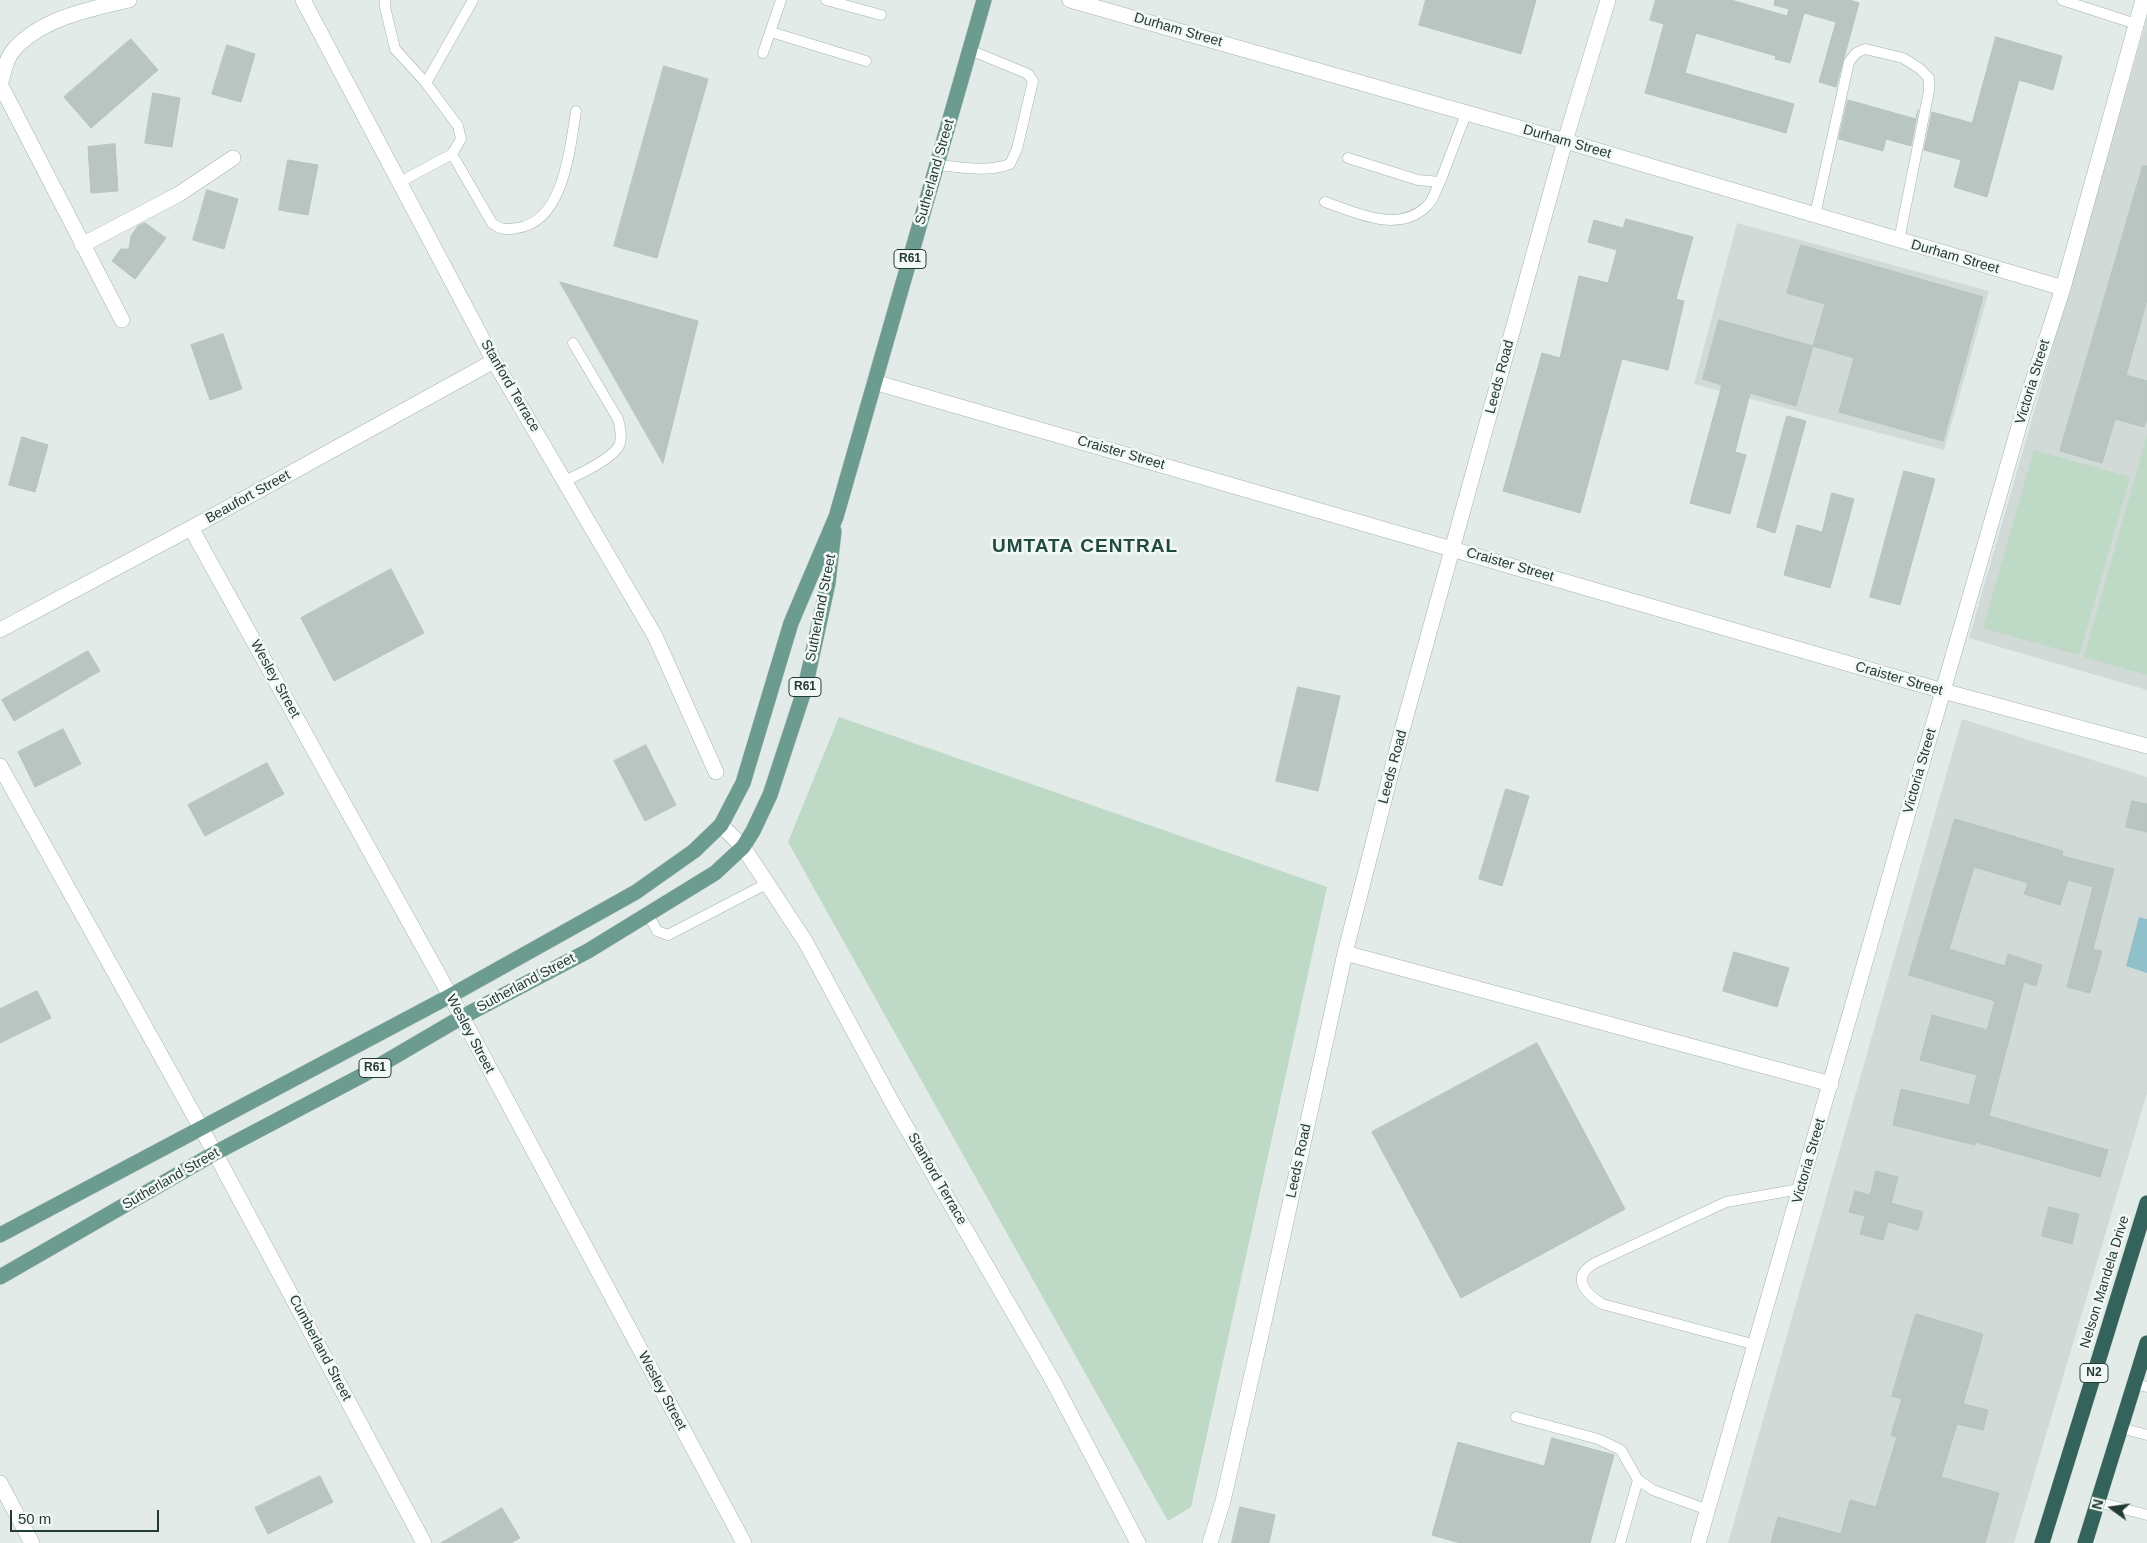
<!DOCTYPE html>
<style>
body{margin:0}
#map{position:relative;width:2147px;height:1543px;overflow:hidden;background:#e2ebe7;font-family:Arial,sans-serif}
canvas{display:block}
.north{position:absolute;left:2087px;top:1483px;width:50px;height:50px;-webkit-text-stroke:4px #f2f8f5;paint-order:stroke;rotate:284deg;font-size:14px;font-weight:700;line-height:20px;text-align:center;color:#243a34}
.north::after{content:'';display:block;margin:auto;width:18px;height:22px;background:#243a34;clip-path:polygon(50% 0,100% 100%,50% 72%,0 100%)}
.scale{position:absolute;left:10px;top:1510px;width:149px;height:22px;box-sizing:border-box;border:2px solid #243a34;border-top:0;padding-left:6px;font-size:15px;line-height:18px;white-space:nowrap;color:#243a34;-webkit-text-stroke:4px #f2f8f5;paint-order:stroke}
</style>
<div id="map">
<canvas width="2147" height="1543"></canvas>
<div class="north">N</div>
<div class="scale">50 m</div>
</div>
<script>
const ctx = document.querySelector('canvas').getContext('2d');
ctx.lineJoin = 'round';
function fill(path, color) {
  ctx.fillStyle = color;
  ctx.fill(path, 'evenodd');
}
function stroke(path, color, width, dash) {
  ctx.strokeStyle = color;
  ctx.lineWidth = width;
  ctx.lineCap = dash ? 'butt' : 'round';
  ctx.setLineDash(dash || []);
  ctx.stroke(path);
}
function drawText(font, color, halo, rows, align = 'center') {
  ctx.font = font + ' Arial,sans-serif';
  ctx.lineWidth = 5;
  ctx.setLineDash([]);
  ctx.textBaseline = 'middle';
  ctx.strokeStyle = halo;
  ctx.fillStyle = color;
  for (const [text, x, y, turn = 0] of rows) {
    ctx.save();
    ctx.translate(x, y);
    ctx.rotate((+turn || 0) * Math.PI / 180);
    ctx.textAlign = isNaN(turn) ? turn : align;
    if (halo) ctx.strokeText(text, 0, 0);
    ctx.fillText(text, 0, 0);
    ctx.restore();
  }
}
fill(new Path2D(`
 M2147 19V690L1969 638Z
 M1737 223 1989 291 1944 450 1694 384Z
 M1962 719 2147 777V1093L2014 1543H1728Z`), '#d1dad6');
fill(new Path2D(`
 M2147 435V675L2084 657Z
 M2034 450 2130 477 2079 655 1983 628Z
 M839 717 1327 887 1191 1507 1168 1521 788 842Z`), '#bed9c6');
fill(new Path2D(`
 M2139 917 2147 919V973L2126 966Z`), '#90c0ca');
const building = new Path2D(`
 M1426 0H1536L1521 54 1419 25Z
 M1656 0H1731L1787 16 1789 9 1774 5 1775 0H1849L1859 3 1836 87 1819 82 1836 22 1804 13 1790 63 1775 59 1776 56 1696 33 1685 73 1794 104 1786 133 1645 93 1664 24 1650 20Z
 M1996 37 2062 56 2053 90 2019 80 1987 197 1954 187 1961 160 1924 150 1932 112 1972 123Z
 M131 39 158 70 91 128 64 97Z
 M227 45 255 54 241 102 212 94Z
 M664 66 708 79 657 258 614 246Z
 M153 93 180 98 172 147 145 143Z
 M1848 100 1916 119 1918 110 1911 146 1886 139 1883 151 1839 139Z
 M115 144 118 191 91 193 88 147Z
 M288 160 318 165 308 215 279 210Z
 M2143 166H2147V300L2126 375 2147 381V418L2144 427 2115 419 2102 463 2060 451Z
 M207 190 238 199 224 249 193 240Z
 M1626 219 1693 237 1676 299 1684 301 1668 370 1622 359 1580 513 1503 491 1542 353 1560 358 1579 276 1608 283 1617 250 1588 242 1594 220 1623 228Z
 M145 223 166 238 135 279 112 261 121 249H129L131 236 138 226Z
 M1801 245 1983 297 1943 441 1839 412 1854 358 1813 346 1825 304 1787 293Z
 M560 282 698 321 663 463Z
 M1719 320 1813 346 1796 406 1750 393 1735 452 1746 455 1730 514 1690 503 1722 385 1703 379Z
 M223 334 242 389 210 400 191 345Z
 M1787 416 1806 421 1775 533 1757 527Z
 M22 437 48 445 35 492 9 485Z
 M1904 471 1935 479 1900 605 1870 597Z
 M1832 493 1854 499 1830 588 1784 575 1797 525 1822 532Z
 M391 569 424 633 334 681 301 618Z
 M88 651 100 671 14 721 2 700Z
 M1298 687 1340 696 1318 791 1276 781Z
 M63 729 81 764 35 787 18 752Z
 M646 745 676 805 645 821 614 761Z
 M267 763 284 794 205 836 188 805Z
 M1506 789 1529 796 1502 886 1479 879Z
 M2132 801 2147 804V832L2126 827Z
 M1955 819 2063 851 2062 856 2114 869 2093 949 2102 951 2090 993 2067 987 2093 887 2068 880 2060 905 2024 894 2028 883 1974 867 1949 949 2005 966 2008 954 2042 965 2036 986 2024 982 1989 1116 2108 1150 2100 1177 1975 1142V1145L1893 1125 1901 1089 1969 1105 1977 1075 1920 1060 1932 1015 1987 1030 1995 1001 1909 975Z
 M1734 952 1789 968 1777 1007 1723 991Z
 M37 991 51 1018 0 1043V1009Z
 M1537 1043 1625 1209 1461 1298 1372 1132Z
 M1876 1171 1898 1177 1891 1203 1923 1212 1918 1230 1888 1222 1883 1240 1860 1234 1865 1216 1849 1212 1855 1191 1870 1195Z
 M2049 1207 2079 1214 2072 1244 2042 1236Z
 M1916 1314 1983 1334 1963 1404 1988 1410 1983 1430 1957 1424 1941 1477 1999 1493 1985 1543H1771L1778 1517 1841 1534 1850 1500 1876 1507 1897 1437 1891 1435 1902 1399 1892 1396Z
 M1552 1438 1614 1455 1590 1543H1460L1432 1535 1458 1442 1544 1466Z
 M320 1476 333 1502 268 1534 255 1508Z
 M1240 1507 1275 1515 1269 1543H1232Z
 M502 1508 520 1538 511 1543H441Z`);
fill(building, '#b8c5c0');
stroke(building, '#b5c4be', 1);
const lane = new Path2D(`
 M385 0V7L395 49 426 83 458 126 461 139 452 154 398 183
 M826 0 881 15
 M2062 0 2136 24
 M771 32 866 61
 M763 53 781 0
 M426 83 473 0
 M452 154 492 223C501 230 507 230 517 228 564 222 570 148 576 111
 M1348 158 1418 180 1440 182 1466 114
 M937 165C961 167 986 173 1010 164L1017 149 1033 81 1028 74 970 50
 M1325 202C1357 213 1398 234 1427 206 1433 201 1436 189 1440 182
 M1815 215 1849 62 1856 53 1865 49 1903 58 1919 68 1929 78V91L1899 240
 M565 481C579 474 616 458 620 443 622 435 620 427 618 419L573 343
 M648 914 657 931 668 935 768 883
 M1756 1345 1602 1304C1585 1293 1570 1277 1595 1263L1726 1202 1800 1189
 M2134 1384 2147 1387
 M1516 1417 1598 1439 1621 1450 1638 1480 1653 1490 1708 1510
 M2121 1428 2147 1435
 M2098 1502 2147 1515
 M1620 1543 1638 1480`);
const street = new Path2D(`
 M303 0 494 361 655 636 716 772
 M1070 0 1565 141 2063 288
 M0 84 122 320
 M0 84C4 74 5 61 12 52 38 19 90 9 129 0
 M82 245 179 194 233 158
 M874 382 1943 691 2147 746
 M191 528 462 1017 744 1543
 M0 630 191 528 494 361
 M0 766 215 1153 424 1543
 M721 825 743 847 805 941 894 1106 1053 1381 1138 1543
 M1345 953 1831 1084
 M0 1483 32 1543
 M1210 1543 1223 1501 1261 1335 1345 953 1401 734 1565 141 1608 0
 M1698 1543 2026 402 2063 288 2143 0`);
const primary = new Path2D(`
 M0 1235 450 996 636 892 694 851 721 825 743 783 791 623 836 517 984 0
 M0 1277 215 1153 363 1075 462 1017 588 951 715 873 743 847 753 831 770 795 805 688 828 583 834 531`);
const highway = new Path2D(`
 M2042 1543 2147 1203
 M2085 1543 2147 1343`);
stroke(lane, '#a5b2ae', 11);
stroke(street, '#a5b2ae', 16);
stroke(primary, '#c2c8c6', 16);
stroke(highway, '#c2c8c6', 16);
stroke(lane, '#fff', 10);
stroke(street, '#fff', 15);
stroke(primary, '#6c9b90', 15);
stroke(highway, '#33635a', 15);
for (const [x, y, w] of [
 [910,259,32],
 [805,687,32],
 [375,1068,32],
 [2094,1373,28]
]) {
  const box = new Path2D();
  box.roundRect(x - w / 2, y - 9.5, w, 19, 4);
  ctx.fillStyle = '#f2f8f5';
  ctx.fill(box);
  stroke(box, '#243a34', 1);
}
drawText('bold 12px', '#243a34', null, [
 ["R61",910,259],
 ["R61",805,687],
 ["R61",375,1068],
 ["N2",2094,1373]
]);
drawText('14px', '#243a34', '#f2f8f5', [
 ["Durham Street",1178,30,16],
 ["Durham Street",1567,142,16],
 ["Sutherland Street",935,172,-74],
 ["Durham Street",1955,257,16],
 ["Leeds Road",1500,377,-75],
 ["Victoria Street",2033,382,-73],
 ["Stanford Terrace",510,386,60],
 ["Craister Street",1121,453,16],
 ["Beaufort Street",248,497,-29],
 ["Craister Street",1510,565,16],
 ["Sutherland Street",821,608,-79],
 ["Wesley Street",275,679,61],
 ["Craister Street",1899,679,16],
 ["Leeds Road",1393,767,-75],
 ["Victoria Street",1920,771,-74],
 ["Sutherland Street",526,983,-28],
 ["Wesley Street",470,1034,62],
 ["Leeds Road",1299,1161,-78],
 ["Victoria Street",1809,1161,-74],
 ["Sutherland Street",171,1179,-30],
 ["Stanford Terrace",937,1179,60],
 ["Nelson Mandela Drive",2105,1282,-73],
 ["Cumberland Street",320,1348,62],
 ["Wesley Street",662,1391,62]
]);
ctx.letterSpacing = '1px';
drawText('bold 19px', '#224a41', '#f2f8f5', [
 ["UMTATA CENTRAL",1085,547]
]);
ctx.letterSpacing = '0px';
</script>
